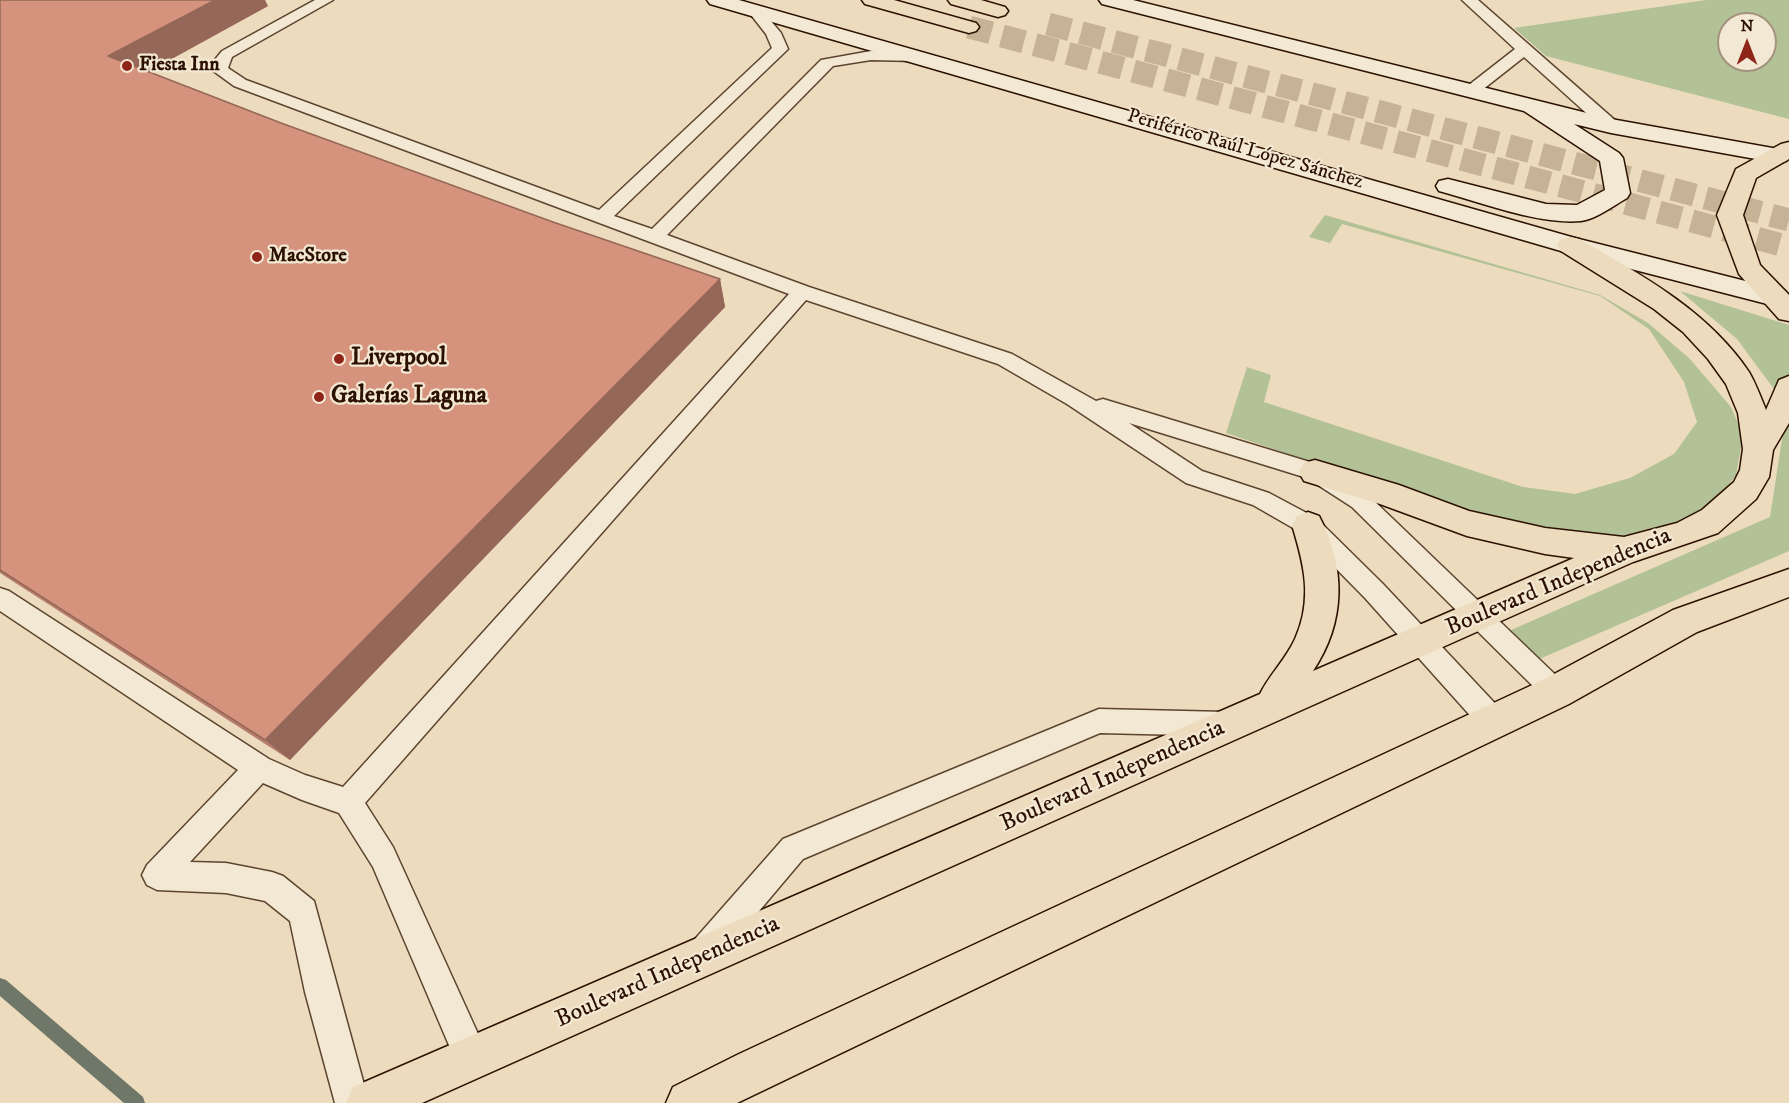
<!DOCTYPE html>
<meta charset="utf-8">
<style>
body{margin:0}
#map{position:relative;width:1789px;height:1103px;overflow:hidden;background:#ecdbbc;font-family:"IM FELL DW Pica",serif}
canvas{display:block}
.north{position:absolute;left:1717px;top:12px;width:60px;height:60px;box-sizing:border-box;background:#f3e8d3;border:2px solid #a4927f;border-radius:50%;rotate:0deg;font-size:16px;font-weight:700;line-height:24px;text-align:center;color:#2d1100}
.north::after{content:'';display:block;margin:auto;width:21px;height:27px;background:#8f2418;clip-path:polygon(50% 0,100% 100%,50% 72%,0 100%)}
</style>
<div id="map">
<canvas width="1789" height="1103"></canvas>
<div class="north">N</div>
</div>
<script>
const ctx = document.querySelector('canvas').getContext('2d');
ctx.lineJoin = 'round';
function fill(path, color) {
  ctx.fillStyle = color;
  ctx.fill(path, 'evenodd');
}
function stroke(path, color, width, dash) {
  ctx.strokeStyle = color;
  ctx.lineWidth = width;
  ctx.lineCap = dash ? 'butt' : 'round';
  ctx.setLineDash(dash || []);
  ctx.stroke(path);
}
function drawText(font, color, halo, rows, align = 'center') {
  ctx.font = font + ' "IM FELL DW Pica",serif';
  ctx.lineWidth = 4.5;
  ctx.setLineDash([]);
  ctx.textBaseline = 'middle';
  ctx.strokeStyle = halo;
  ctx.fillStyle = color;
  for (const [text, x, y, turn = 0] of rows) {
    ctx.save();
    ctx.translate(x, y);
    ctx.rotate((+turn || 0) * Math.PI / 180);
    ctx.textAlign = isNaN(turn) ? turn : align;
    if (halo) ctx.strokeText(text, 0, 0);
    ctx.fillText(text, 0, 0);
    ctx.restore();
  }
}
fill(new Path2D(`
 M1706 0H1789V119L1546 56 1514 28ZM1729 24H1765V60H1729Z
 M1325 215 1600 295 1648 323 1689 358 1731 407 1743 436 1736 475 1713 505 1648 539 1552 543 1226 433 1247 367 1271 375 1264 402 1523 487 1575 494 1630 478 1674 454 1697 422 1684 382 1649 329 1600 296 1342 224 1330 243 1309 237Z
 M1680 291 1789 325V551L1537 660 1511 630 1770 517 1785 420V404L1737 339Z`), '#b2c196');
fill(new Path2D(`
 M0 978 6 980 143 1097 145 1103H124L0 996Z`), '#6e7768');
stroke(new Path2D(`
 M1048 24 1789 220
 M969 27 1789 247`), '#c6b396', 23, [23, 11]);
const lane = new Path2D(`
 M315 0H333L232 57 228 68 246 80 599 210 772 48 766 34 748 11 755 7 760 8 781 33 788 49 614 216 652 229 821 60 871 51 920 53 923 56 915 61 871 60 833 66 667 235 809 287 1012 354 1096 401 1103 399 1323 466 1368 495 1565 684 1569 692 1565 700 1556 704 1547 700 1352 507 1307 478 1129 423 1202 471 1269 493 1316 518 1383 584 1504 713 1507 722 1504 731 1494 734 1484 731 1365 598 1300 532 1253 505 1186 483 1067 404 998 364 806 300 365 803 393 847 484 1047 488 1059 484 1071 472 1075 460 1071 373 867 339 813 302 800 263 783 190 862 226 863 272 872 283 876 314 901 369 1103H335L305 992 290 921 265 901 226 893 157 890 147 885 142 875 147 865 238 770 0 611V588L9 591 269 759 305 775 343 787 789 294 234 86 212 70 213 62 222 51Z
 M1462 0H1478L1617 122 1619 126 1617 130H1605L1524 57 1477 94H1465L1463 91 1465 88 1515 49Z
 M1099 709 1226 712 1236 715 1239 724 1236 733 1226 736 1100 733 803 859 717 961 706 965 695 961 691 950 695 939 783 839Z`);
const secondary = new Path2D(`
 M707 0H739L1575 238 1785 291 1789 297 1785 303 1775 306 1561 251 710 4Z
 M1099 0H1133L1611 119 1778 149 1786 151 1789 157 1786 161 1778 163 1611 133 1574 124 1619 153 1623 158 1630 193 1627 198C1613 206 1596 219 1581 221 1539 225 1480 202 1439 191L1436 186 1439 181 1448 179 1546 204 1577 205 1605 190 1600 161 1524 111 1102 4Z`);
const primary = new Path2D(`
 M1789 142V159L1756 178 1743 215 1760 265 1789 295V321L1779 319 1739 274 1717 215 1736 169 1781 144Z
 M1570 237 1579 239C1642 275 1708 311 1749 372 1756 384 1761 398 1766 410L1779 380 1789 376V423L1773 450 1769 477 1756 499 1718 533 1633 562 422 1103H346L353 1087 1260 694C1269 675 1286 659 1295 639 1313 599 1304 564 1292 525L1297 516 1308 512 1319 516C1346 567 1346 622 1313 671L1574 558 1545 554 1467 536 1380 504 1304 481 1299 472 1304 463 1315 460 1399 485 1469 511 1545 528 1624 537 1677 523 1702 510 1734 482 1740 470 1743 449 1738 413 1726 384 1708 359 1683 332 1654 309 1561 251 1557 245 1561 239Z
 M1789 569V597L1697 632 1569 704 737 1103H666L673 1087 739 1054 1543 680 1673 610Z`);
const highway = new Path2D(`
 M862 0H894L976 23 979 27 976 31 969 33 865 4Z
 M948 0H981L1005 7 1008 11 1005 15 998 17 951 4Z`);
stroke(lane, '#5d442f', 3);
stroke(secondary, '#2d1100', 3);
stroke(primary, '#2d1100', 3);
stroke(highway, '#2d1100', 3);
fill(lane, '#f3e8d3');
fill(secondary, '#f3e8d3');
fill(primary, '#ecdbbc');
fill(highway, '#ecdbbc');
fill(new Path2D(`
 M0 0 268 6 148 72 281 123 553 222 720 279 725 307 290 760 0 573Z`), '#b77e6c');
fill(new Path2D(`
 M215 0H265L268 6 126 84 108 56Z
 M720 279 725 307 290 760 265 740Z`), '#956758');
const building = new Path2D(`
 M0 0H215L108 56 281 123 553 222 720 279 265 740 0 570Z`);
fill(building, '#d5937d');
stroke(building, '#956758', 1.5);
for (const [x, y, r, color] of [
 [127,66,6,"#8f2418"],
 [257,257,6,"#8f2418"],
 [339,359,6,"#8f2418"],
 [319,397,6,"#8f2418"]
]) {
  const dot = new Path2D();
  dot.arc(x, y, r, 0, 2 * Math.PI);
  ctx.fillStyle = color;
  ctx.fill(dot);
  stroke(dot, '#f3e8d3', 2);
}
drawText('bold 20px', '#2d1100', '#f3e8d3', [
 ["Fiesta Inn",139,66],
 ["MacStore",269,257]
], 'left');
drawText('20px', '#2d1100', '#f3e8d3', [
 ["Periférico Raúl López Sánchez",1245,150,16]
]);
drawText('bold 24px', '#2d1100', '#f3e8d3', [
 ["Liverpool",351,359],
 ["Galerías Laguna",331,397]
], 'left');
drawText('24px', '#2d1100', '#f3e8d3', [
 ["Boulevard Independencia",1559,583,-23],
 ["Boulevard Independencia",1113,777,-24],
 ["Boulevard Independencia",668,973,-24]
]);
</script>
